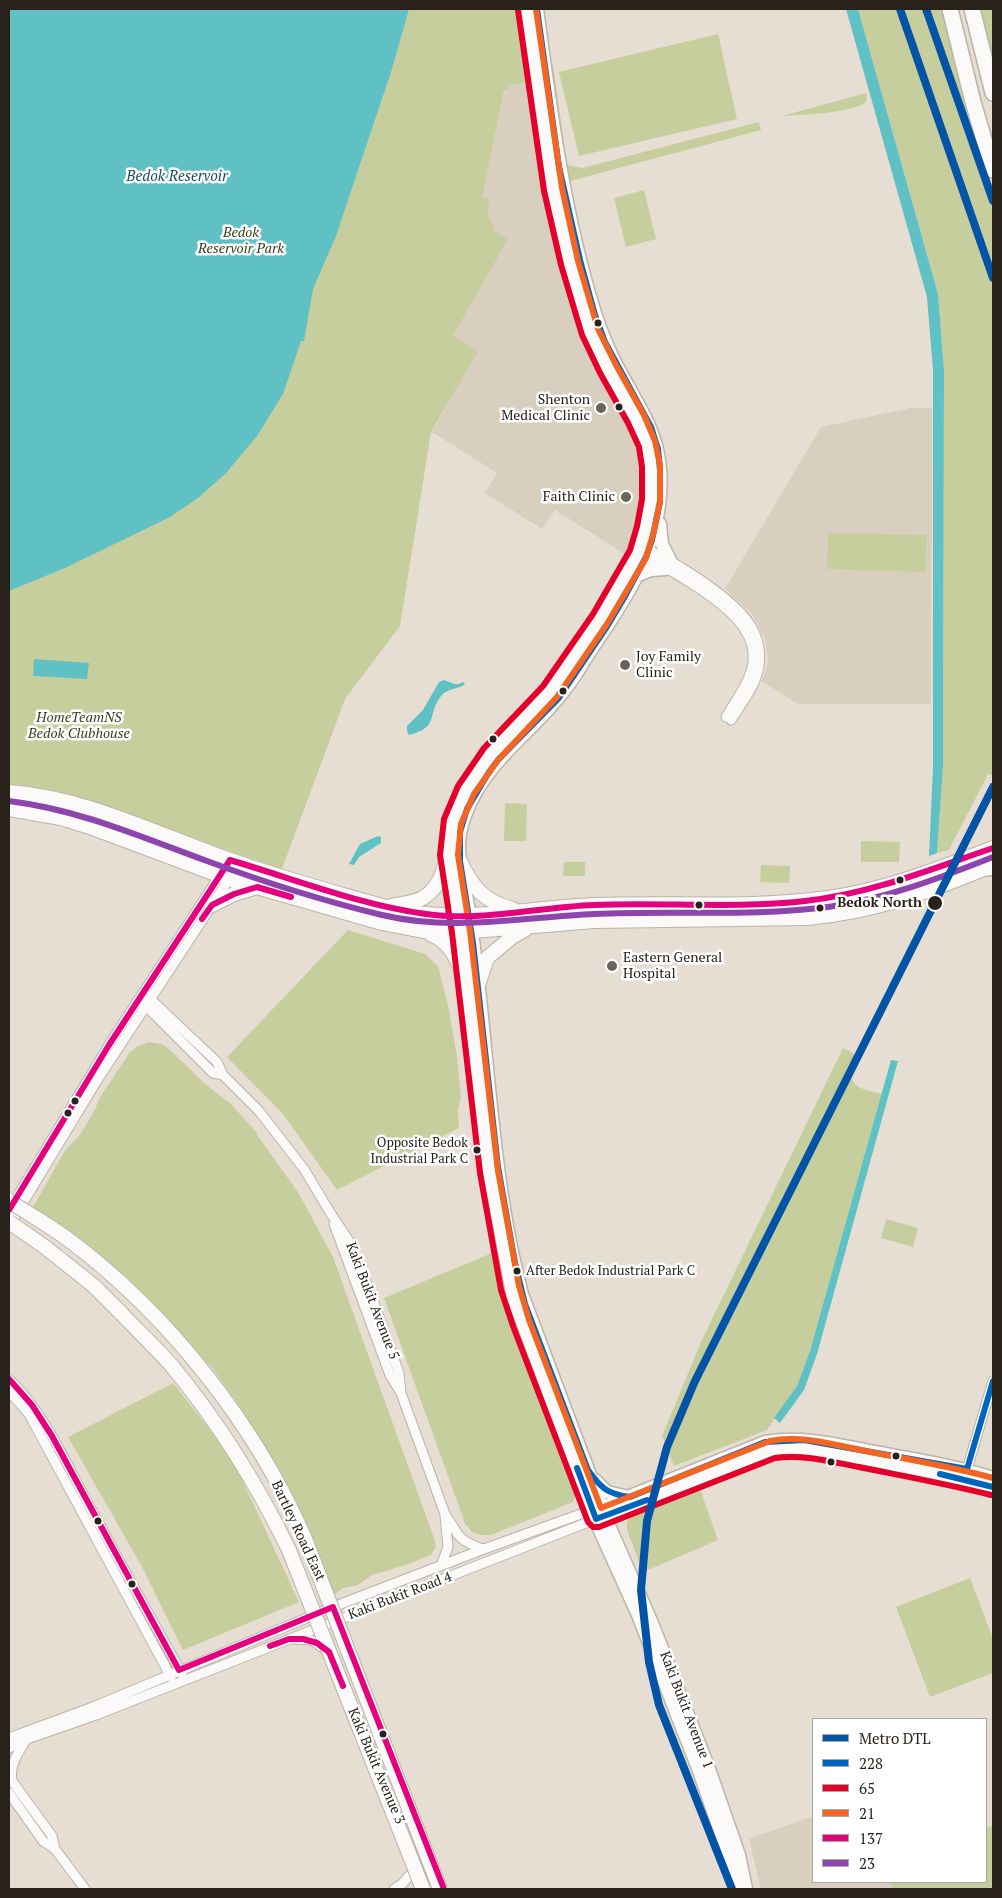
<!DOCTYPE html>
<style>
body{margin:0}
#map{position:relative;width:1002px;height:1898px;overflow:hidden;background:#e6ded2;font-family:"PT Serif",serif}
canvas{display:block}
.frame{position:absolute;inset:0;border:10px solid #28221a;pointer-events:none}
.legend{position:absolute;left:812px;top:1718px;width:175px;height:165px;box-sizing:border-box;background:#fff;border:1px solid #a9a7a3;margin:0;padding:6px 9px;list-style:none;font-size:15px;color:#28221a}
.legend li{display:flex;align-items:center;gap:10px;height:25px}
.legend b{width:25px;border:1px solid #a9a7a3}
</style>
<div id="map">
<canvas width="1002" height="1898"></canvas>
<div class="frame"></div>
<ul class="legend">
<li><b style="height:6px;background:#0354a6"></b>Metro DTL</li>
<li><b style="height:6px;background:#0065bd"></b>228</li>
<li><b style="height:6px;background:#e4002b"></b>65</li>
<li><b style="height:6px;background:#f26522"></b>21</li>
<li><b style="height:6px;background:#e5007d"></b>137</li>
<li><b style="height:6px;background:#8e44ad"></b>23</li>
</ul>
</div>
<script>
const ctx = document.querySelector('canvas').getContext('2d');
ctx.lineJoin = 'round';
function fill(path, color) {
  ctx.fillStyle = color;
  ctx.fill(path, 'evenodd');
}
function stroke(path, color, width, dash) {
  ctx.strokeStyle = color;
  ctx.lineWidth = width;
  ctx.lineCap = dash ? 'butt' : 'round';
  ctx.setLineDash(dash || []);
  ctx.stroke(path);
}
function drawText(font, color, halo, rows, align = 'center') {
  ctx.font = font + ' "PT Serif",serif';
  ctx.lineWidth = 5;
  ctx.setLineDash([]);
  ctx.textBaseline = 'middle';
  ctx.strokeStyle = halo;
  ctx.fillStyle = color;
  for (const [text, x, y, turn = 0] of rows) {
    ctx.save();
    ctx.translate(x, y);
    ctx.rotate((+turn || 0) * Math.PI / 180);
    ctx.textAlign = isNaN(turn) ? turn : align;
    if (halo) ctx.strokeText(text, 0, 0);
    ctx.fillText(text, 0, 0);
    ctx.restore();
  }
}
fill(new Path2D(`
 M533 81 607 380 635 440 644 480 643 511 636 538 628 556 555 510 542 529 485 493 497 473 432 432 477 351 453 336 507 239 492 230V224L488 217 482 198 504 94 509 85Z
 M910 408H932L931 704H798L761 681 765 674 768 659 765 639 752 614 725 589 821 427Z
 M813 1816V1882H890L893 1889H761L749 1839Z`), '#d8cfbe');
fill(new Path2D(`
 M9 9H522L533 81 511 85 504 92 482 198 490 199C487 209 486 217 494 225L492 230 508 239 453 336 478 351 431 432 400 626 345 699 282 869C242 856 203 842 163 827 113 808 62 789 9 784Z
 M858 9H945L979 145 993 187V775L988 774 949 850 937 853 943 766 944 370 938 294Z
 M975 9H993V84Z
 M718 34 737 119 579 156 559 72Z
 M553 65 567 165 582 168 759 122 761 130 570 181 566 178 547 66Z
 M866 93 867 101C856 113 800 115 782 116Z
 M644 190 656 239 626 247 614 198Z
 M828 533 927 535 925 572 827 569Z
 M505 803 527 804 526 841H504Z
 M861 841 900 842 899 862H861Z
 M564 862H585V876H563Z
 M761 865 790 866 789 883 760 882Z
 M348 930 425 954 438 966 449 1010 457 1057 461 1097 458 1110 459 1128 337 1190 283 1114 227 1057Z
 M149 1042 162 1044 168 1048 204 1083 232 1105 258 1134 257 1135 298 1192 333 1257 434 1538 436 1547 431 1555 406 1565 372 1575 358 1585 343 1588 334 1595 274 1462 236 1401 213 1369 155 1308 143 1293 124 1275 108 1265 72 1235 33 1207 64 1152 79 1136 91 1117 102 1094 130 1052 138 1046Z
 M843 1048 858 1056 857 1062 851 1074C852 1090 869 1090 882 1094L810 1351 797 1386 767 1430 674 1466 662 1436 701 1342Z
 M886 1219 918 1228 913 1247 881 1238Z
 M492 1253 506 1315 577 1492 573 1502 491 1535C481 1535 472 1536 468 1526H466L384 1298Z
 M173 1383 232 1458 299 1602 183 1650 141 1565 68 1437Z
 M698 1483 718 1540 643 1572 627 1530C626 1521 628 1516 634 1510Z
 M970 1578 993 1639V1673L930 1697 896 1607Z
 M993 1825V1889H893L890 1882H986V1828Z`), '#c7ce9e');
fill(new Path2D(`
 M9 9H409L391 72 336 236 313 289 304 341H301L283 394 257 436 226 473 198 498 170 517 65 568 9 591Z
 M846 9H858L938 294 944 370 943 766 937 853 929 856 933 767V370L927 297Z
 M34 659 89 663 87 679 33 676Z
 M444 680C451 682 456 687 463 682L465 684C458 690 447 688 441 696 426 716 440 727 409 735L407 731V726L423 710 439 682Z
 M378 836 381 837V843L359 857 354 865 349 864 360 844Z
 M891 1060 898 1061 817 1354 804 1390 780 1423 774 1418 797 1386 810 1351Z`), '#5fc1c4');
const minor = new Path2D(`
 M643 547C674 561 733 597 751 626 758 638 761 652 759 666 756 686 741 704 731 720
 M640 555C669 568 729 603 745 630 751 639 754 651 753 663 750 682 736 700 726 717
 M144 993 217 1062 223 1075 259 1111 304 1169 331 1214 349 1241 373 1300 399 1373 401 1393 445 1514 459 1536 465 1541 477 1547 484 1549
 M143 1003 213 1073 223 1075
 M9 1210 109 1045 230 860
 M334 1224 390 1375 400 1391
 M9 1226 98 1079 239 864
 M9 1379C42 1409 68 1467 90 1507 120 1563 151 1618 182 1674
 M9 1391 29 1414 171 1677
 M965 1476 993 1381
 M441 1566 448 1547 445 1516
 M294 1639 311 1640 328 1651
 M9 1738 93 1707 333 1607 484 1549 592 1510
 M9 1748 27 1739 96 1715 596 1519
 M9 1777 52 1836 55 1849
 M12 1782C9 1765 18 1753 26 1740
 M9 1793 43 1841 55 1849 85 1889
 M394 1889 402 1884 417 1867`);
const secondary = new Path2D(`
 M527 9 553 190 570 263 590 332 608 369 636 419 647 444 651 466V500L646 528 638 554 600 619 550 692 491 754 466 790 452 822 449 838 450 861 461 932 489 1172 513 1298 600 1531 638 1615 699 1771 731 1863 737 1889
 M537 9C550 105 562 199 589 293 596 318 604 341 616 364 644 417 667 441 659 505 652 561 620 608 589 653 578 671 567 689 553 704 527 734 496 757 476 792 467 808 460 824 459 844 459 864 464 885 468 905 472 930 475 955 478 980 490 1085 495 1192 522 1294L610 1528 652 1623 708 1766 739 1855 746 1889
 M660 524 662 544 671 562
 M636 576 651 570 666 569
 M595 1480 607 1492 629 1497
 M595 1510 765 1442C804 1435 842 1446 880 1453 918 1460 956 1466 993 1478
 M598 1518 773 1449C802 1444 833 1454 861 1459 905 1467 950 1475 993 1487`);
const primary = new Path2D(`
 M9 792C89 798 162 837 236 862 284 879 334 892 382 906 453 926 523 908 595 905 672 902 751 909 828 898 885 890 940 868 993 848
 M9 809 61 818 90 827 229 879 382 923 423 931 461 932 594 921 807 918C878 911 928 892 993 865
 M460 861C472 887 484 902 513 909
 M212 905 234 894 257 887
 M391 906C401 904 413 903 423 898 444 885 447 859 449 838
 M430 934C456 944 461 970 468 994
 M478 985 487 958 512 937 526 929`);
const trunk = new Path2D(`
 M94 1286 122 1314`);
const motorway = new Path2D(`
 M950 9 973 102 993 170
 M972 9 993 93
 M988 868 993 867`);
stroke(minor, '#bab4aa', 11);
stroke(secondary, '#bab4aa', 15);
stroke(primary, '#bab4aa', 16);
stroke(trunk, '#bab4aa', 16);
stroke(motorway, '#bab4aa', 18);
stroke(minor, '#fbfaf8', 9);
stroke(secondary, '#fbfaf8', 12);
stroke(primary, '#fbfaf8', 14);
stroke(trunk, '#fbfaf8', 14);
stroke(motorway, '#fbfaf8', 15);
const trunkBridge = new Path2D(`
 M9 1201C29 1214 50 1226 69 1240 168 1314 256 1425 305 1539L440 1889
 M9 1222 45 1247 94 1286
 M122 1314C138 1331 156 1348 172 1366 219 1423 257 1484 289 1550L423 1889`);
stroke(trunkBridge, '#bab4aa', 16, []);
stroke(trunkBridge, '#fbfaf8', 14);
stroke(new Path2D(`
 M537 9 559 167 580 260 595 315 605 342 651 427 658 449 660 470V502L652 540 646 557 624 598 608 625 558 699 498 760 489 772 467 809 460 832V861L473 943 498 1167 515 1263 525 1304 588 1470C601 1488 607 1494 630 1497L765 1442 804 1440 967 1469 993 1381
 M577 1468 596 1519 647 1500
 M940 1474 993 1487`), '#0065bd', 6);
stroke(new Path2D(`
 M518 10 544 191 561 265 582 335 600 373 628 423 639 447 642 467V499L637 526 630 550 593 614 543 686 484 748 458 786 444 819 440 855 452 933 480 1173 501 1290 513 1326 588 1522 593 1527H599L775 1458C804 1454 831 1462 859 1467 903 1476 947 1484 991 1495`), '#e4002b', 6);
stroke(new Path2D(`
 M536 9 562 188 578 261 598 329 616 365 644 415 655 441 660 465V501L654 531 646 558 607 624 557 697 498 760 474 794 461 824 458 855 470 931 498 1171 519 1286 529 1320 601 1508 770 1441C800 1435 831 1444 861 1450 905 1459 950 1466 993 1478`), '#f26522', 6);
stroke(new Path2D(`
 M202 919 212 905 234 894 257 887 291 897
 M9 1210 109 1045 230 860C294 879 360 905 426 914 482 922 538 907 594 905 664 902 735 909 805 901 870 894 931 869 993 848
 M9 1379 32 1405 52 1436 179 1670 333 1607 444 1889
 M270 1646 289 1639H303L317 1643 329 1652 343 1686`), '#e5007d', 6);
stroke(new Path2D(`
 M9 801C80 810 141 837 207 861 264 882 323 901 382 915 453 932 523 917 595 914 672 910 751 917 828 907 885 899 940 878 993 857`), '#8e44ad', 6);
stroke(new Path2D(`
 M900 9 993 278
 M926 9 993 201
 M732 1889 659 1705 649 1662 641 1590 647 1521 667 1447 695 1381 993 787`), '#0354a6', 8);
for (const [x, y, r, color] of [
 [598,323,4.5,"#28221a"],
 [619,407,4.5,"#28221a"],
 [601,408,6,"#6a645a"],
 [626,497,6,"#6a645a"],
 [625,665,6,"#6a645a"],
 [563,691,4.5,"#28221a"],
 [493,739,4.5,"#28221a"],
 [900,880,4.5,"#28221a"],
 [935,903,8,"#28221a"],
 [699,905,4.5,"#28221a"],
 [820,908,4.5,"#28221a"],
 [612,966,6,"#6a645a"],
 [75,1101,4.5,"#28221a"],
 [68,1113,4.5,"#28221a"],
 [477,1150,4.5,"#28221a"],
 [517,1271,4.5,"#28221a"],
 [896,1456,4.5,"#28221a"],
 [831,1462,4.5,"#28221a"],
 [98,1521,4.5,"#28221a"],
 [132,1584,4.5,"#28221a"],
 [383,1734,4.5,"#28221a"]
]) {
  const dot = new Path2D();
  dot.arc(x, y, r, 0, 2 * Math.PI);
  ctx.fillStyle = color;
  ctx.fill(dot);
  stroke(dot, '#fff', 2);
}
drawText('13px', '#28221a', '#fff', [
 ["Opposite Bedok",468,1143],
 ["Industrial Park C",468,1159],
 ["After Bedok Industrial Park C",526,1271,"left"]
], 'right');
drawText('italic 14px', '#363e1a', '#fff', [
 ["Bedok",241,233],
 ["Reservoir Park",241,249],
 ["HomeTeamNS",79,718],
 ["Bedok Clubhouse",79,734]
]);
drawText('14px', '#28221a', '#fff', [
 ["Shenton",590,400],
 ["Medical Clinic",590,416],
 ["Faith Clinic",615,497],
 ["Joy Family",636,657,"left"],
 ["Clinic",636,673,"left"],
 ["Eastern General",623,958,"left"],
 ["Hospital",623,974,"left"]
], 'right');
drawText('bold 14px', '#28221a', '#fff', [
 ["Bedok North",922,903]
], 'right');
drawText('14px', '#28221a', '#fff', [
 ["Kaki Bukit Avenue 5",372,1301,69],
 ["Bartley Road East",298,1531,65],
 ["Kaki Bukit Road 4",400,1596,-21],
 ["Kaki Bukit Avenue 1",686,1710,69],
 ["Kaki Bukit Avenue 3",376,1766,67]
]);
drawText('italic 15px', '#195156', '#fff', [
 ["Bedok Reservoir",177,177]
]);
</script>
